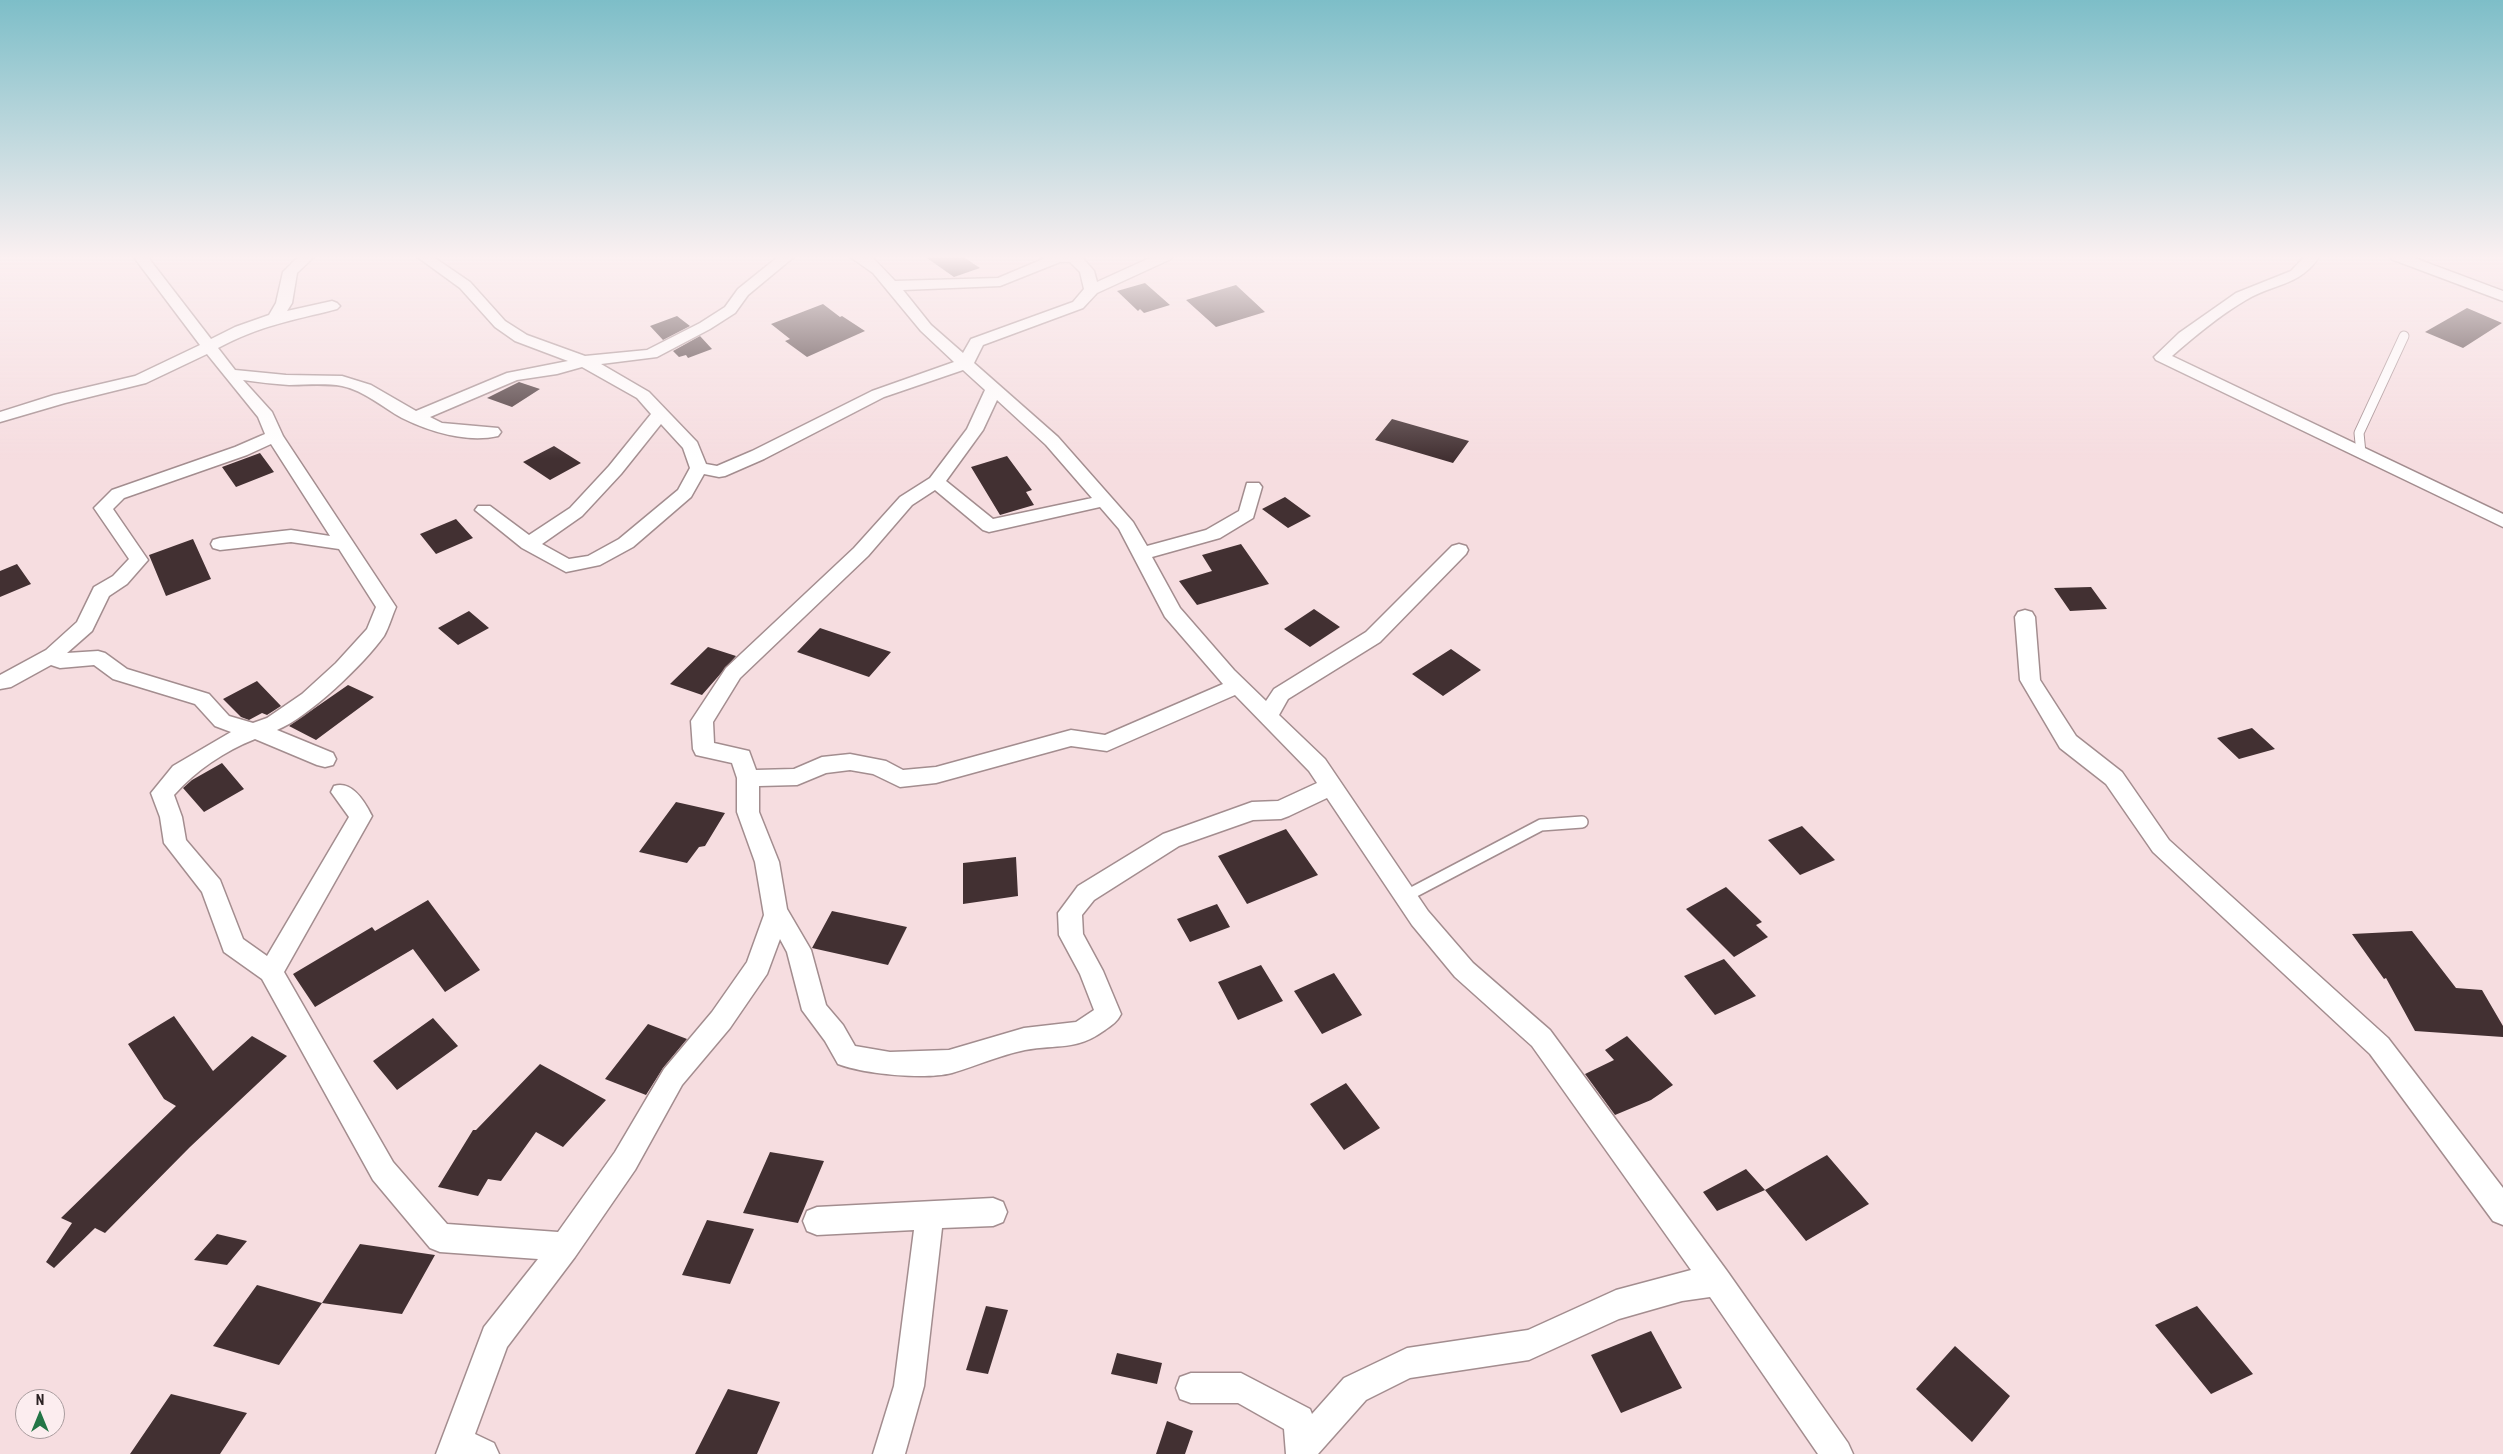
<!DOCTYPE html>
<style>
body{margin:0}
#map{position:relative;width:2503px;height:1454px;overflow:hidden;background:#f6dde0;font-family:"Roboto Condensed",sans-serif}
canvas{display:block}
.north{position:absolute;left:15px;top:1389px;width:50px;height:50px;box-sizing:border-box;background:#fcedef;border:1px solid #a99c9e;border-radius:50%;rotate:0deg;font-size:14px;font-weight:700;line-height:20px;text-align:center;color:#2c2324}
.north::after{content:'';display:block;margin:auto;width:18px;height:22px;background:#247546;clip-path:polygon(50% 0,100% 100%,50% 72%,0 100%)}
</style>
<div id="map">
<canvas width="2503" height="1454"></canvas>
<div class="north">N</div>
</div>
<script>
const ctx = document.querySelector('canvas').getContext('2d');
ctx.lineJoin = 'round';
function fill(path, color) {
  ctx.fillStyle = color;
  ctx.fill(path, 'evenodd');
}
function stroke(path, color, width, dash) {
  ctx.strokeStyle = color;
  ctx.lineWidth = width;
  ctx.lineCap = dash ? 'butt' : 'round';
  ctx.setLineDash(dash || []);
  ctx.stroke(path);
}
fill(new Path2D(`
 M924 256H962L980 268 954 277Z
 M1145 283 1170 305 1144 313 1140 309 1138 311 1117 291Z
 M1236 285 1265 312 1216 327 1186 300Z
 M823 304 840 317 842 316 865 331 807 357 785 341 790 339 771 324Z
 M2467 308 2502 323 2463 348 2425 332Z
 M677 316 690 326 663 340 650 326Z
 M700 336 712 349 688 358 686 355 679 357 673 351Z
 M519 382 540 389 512 407 487 398Z
 M1392 419 1469 441 1453 463 1375 440Z
 M554 446 581 463 550 480 523 462Z
 M260 453 274 472 236 487 222 467Z
 M1007 456 1032 490 1026 492 1034 505 1000 515 971 467Z
 M1285 497 1311 516 1288 528 1262 509Z
 M456 519 473 538 436 554 420 534Z
 M193 539 211 579 166 596 149 555Z
 M1241 544 1269 584 1197 605 1179 581 1212 571 1202 555Z
 M17 564 31 584 0 597V571Z
 M2091 587 2107 609 2070 611 2054 588Z
 M1314 609 1340 627 1310 647 1284 629Z
 M469 611 489 628 458 645 438 628Z
 M820 628 891 652 869 677 797 652Z
 M708 647 736 656 702 695 670 684Z
 M1451 649 1481 670 1443 696 1412 674Z
 M257 681 281 706 267 715 262 713 249 720 241 717 223 699Z
 M348 685 374 697 316 740 289 726Z
 M2252 728 2275 749 2239 759 2217 738Z
 M222 763 244 789 204 812 183 788 192 780Z
 M676 802 725 813 705 846 699 847 687 863 639 852Z
 M1802 826 1835 860 1800 875 1768 840Z
 M1286 829 1318 875 1247 904 1218 856Z
 M1016 857 1018 896 963 904V863Z
 M1726 887 1762 922 1756 925 1768 937 1734 957 1686 909Z
 M428 900 480 970 445 992 413 949 315 1007 293 974 372 927 375 931Z
 M1217 904 1230 927 1190 942 1177 919Z
 M832 911 907 927 888 965 812 948Z
 M2412 931 2456 988 2482 990 2503 1026V1037L2415 1031 2386 978 2384 979 2352 934Z
 M1724 959 1756 996 1715 1015 1684 976Z
 M1261 965 1283 1001 1238 1020 1218 982Z
 M1334 973 1362 1015 1322 1034 1294 991Z
 M174 1016 213 1071 252 1036 287 1056 190 1147 105 1233 95 1228 54 1268 46 1262 72 1223 61 1218 176 1106 164 1099 128 1044Z
 M433 1018 458 1046 397 1090 373 1061Z
 M648 1024 687 1039 663 1068 646 1095 605 1079Z
 M1627 1036 1673 1085 1651 1100 1615 1115 1585 1074 1614 1060 1605 1050Z
 M540 1064 606 1100 563 1147 536 1132 501 1181 488 1179 478 1196 438 1187 473 1130H476Z
 M1346 1083 1380 1128 1344 1150 1310 1104Z
 M770 1152 824 1161 798 1223 743 1213Z
 M1827 1155 1869 1204 1806 1241 1765 1190Z
 M1746 1169 1765 1190 1717 1211 1703 1192Z
 M707 1220 754 1229 730 1284 682 1275Z
 M217 1234 247 1241 227 1265 194 1260Z
 M360 1244 435 1255 402 1314 322 1303Z
 M257 1285 322 1303 279 1365 213 1346Z
 M986 1306 1008 1310 988 1374 966 1370Z
 M2197 1306 2253 1374 2211 1394 2155 1325Z
 M1651 1331 1682 1388 1621 1413 1591 1355Z
 M1955 1346 2010 1396 1972 1442 1916 1389Z
 M1117 1353 1162 1363 1157 1384 1111 1374Z
 M728 1389 780 1402 757 1454H695Z
 M171 1394 247 1413 220 1454H130Z
 M1167 1421 1193 1431 1185 1454H1156Z`), '#423032');
const laneFar1 = new Path2D(`
 M2361 453 2359 433 2404 336`);
const lane = new Path2D(`
 M1406 896 1541 825 1582 822`);
const street = new Path2D(`
 M133 256H147L211 339 235 327 269 315 276 303 283 272 299 256H315L297 273 292 303 287 311 332 301 337 303 340 306 337 309C291 321 261 325 218 348L235 370 286 375 342 376 371 385 416 411 507 373 568 361 515 341 495 327 460 288 416 256H432L470 282 505 321 527 335 585 356 647 350 700 323 725 307 738 289 779 256H795L748 295 735 313 710 329 657 357 601 364 649 392 697 442 706 464 717 466 752 451 872 391 954 362 921 331 873 273 849 256 873 258 895 281 998 278 1050 256H1081L1094 271 1097 282 1154 256H1173L1171 259 1097 293 1083 308 983 345 974 363 1058 437 1133 522 1147 546 1206 530 1239 511 1247 483H1259L1262 487 1253 518 1220 538 1152 557 1180 608 1234 670 1266 701 1274 689 1366 632 1452 546 1459 544 1466 546 1468 550 1466 554 1380 642 1288 699 1279 715 1325 759 1428 911 1473 963 1550 1030 1727 1271 1848 1443 1853 1454H1818L1710 1297 1682 1301 1619 1319 1529 1360 1410 1378 1366 1400 1318 1454H1286L1284 1429 1238 1403H1191L1180 1399 1176 1388 1180 1377 1191 1373H1241L1310 1409 1312 1414 1344 1378 1407 1348 1528 1330 1616 1290 1691 1270 1532 1046 1455 977 1412 925 1327 798 1289 816 1281 819 1253 820 1179 846 1094 900 1082 915 1083 934 1103 971 1121 1014C1117 1022 1112 1025 1105 1030 1076 1051 1058 1044 1025 1050 1000 1055 976 1066 952 1073 924 1080 865 1074 838 1064L825 1041 802 1010 787 952 780 939 767 974 730 1028 682 1085 635 1170 575 1257 507 1347 475 1434 494 1443 499 1454H436L484 1327 538 1259 440 1252 430 1248 373 1180 262 979 224 952 202 892 164 843 160 817 151 793 173 766 231 732 215 726 195 704 113 679 94 665 60 668 51 665 11 687 0 689V675L46 650 77 622 94 587 113 576 129 559 94 508 112 490 235 447 265 434 258 417 207 354 146 383 65 403 0 422V412L54 395 135 376 200 345ZM1060 262H1070L1080 272 1084 289 1073 302 971 339 963 353 931 325 903 290 1000 286ZM582 367 637 398 651 414 609 466 570 508 529 535 490 506H478L475 510 522 548 566 572 600 565 633 547 691 497 704 474 719 477 725 476 764 459 884 397 963 370 985 390 967 429 930 478 900 497 854 548 726 668 691 721 693 749 696 755 732 763 737 778V812L755 862 764 915 747 962 712 1012 664 1069 615 1152 558 1232 447 1224 393 1162 284 972 372 816C365 802 352 780 334 786L331 792 349 817 267 956 243 939 220 880 186 840 182 817 174 795C196 770 225 751 255 739L317 765 325 767 333 765 336 759 333 753 277 730C309 717 364 664 384 636 389 627 392 616 396 607L283 436 272 412 243 380C258 382 273 384 289 385 306 385 325 383 342 386 365 391 382 407 402 418 430 432 467 443 498 436L501 432 498 428 442 423 430 417 517 380 557 374ZM997 400 1046 445 1092 498 993 519 946 481 983 430ZM661 424 683 448 690 468 678 490 619 539 588 556 569 559 542 544 582 516 621 474ZM271 444 330 536 291 530 220 538 213 540 211 544 213 548 220 550 291 542 339 549 376 607 367 629 336 663 302 694 267 718 253 723 229 716 209 694 127 669 105 653 98 651 67 653 92 631 109 596 127 584 148 560 113 509 124 498 247 455ZM935 490 983 530 989 532 1100 507 1119 529 1165 617 1223 684 1105 735 1071 730 936 767 903 770 886 761 850 754 822 757 794 769 756 770 749 751 714 743 713 722 740 678 868 556 912 505ZM1235 695 1309 771 1317 783 1278 801 1252 802 1163 834 1078 886 1058 913 1059 935 1080 974 1094 1010 1076 1022 1024 1028 949 1050 890 1052 855 1046 843 1025 826 1005 811 950 787 909 779 862 759 812V786L797 785 826 773 850 770 873 774 900 787 936 783 1071 746 1107 751Z
 M2305 256H2320C2299 287 2274 283 2246 300 2220 315 2195 336 2172 356L2503 514V527L2156 360 2154 357 2179 333 2236 293 2291 271Z
 M2389 256H2409L2503 291V301L2391 259Z
 M2025 610 2032 612 2035 617 2040 680 2076 736 2122 772 2169 840 2388 1038 2503 1188V1225L2493 1221 2370 1054 2153 852 2106 784 2060 748 2020 680 2015 617 2018 612Z
 M993 1198 1003 1202 1007 1212 1003 1222 993 1226 942 1228 924 1386 905 1454H873L894 1386 914 1230 817 1235 807 1231 803 1221 807 1211 817 1207Z`);
stroke(laneFar1, '#a38d8f', 11);
stroke(lane, '#a38d8f', 14);
stroke(street, '#a38d8f', 3);
stroke(laneFar1, '#fff', 9);
stroke(lane, '#fff', 11);
fill(street, '#fff');
const sky = ctx.createLinearGradient(0, 0, 0, 459);
sky.addColorStop(0, '#7dbec8');
sky.addColorStop(0.56, '#fbf0f1');
sky.addColorStop(1, '#fbf0f100');
ctx.fillStyle = sky;
ctx.fillRect(0, 0, 2503, 459);
</script>
